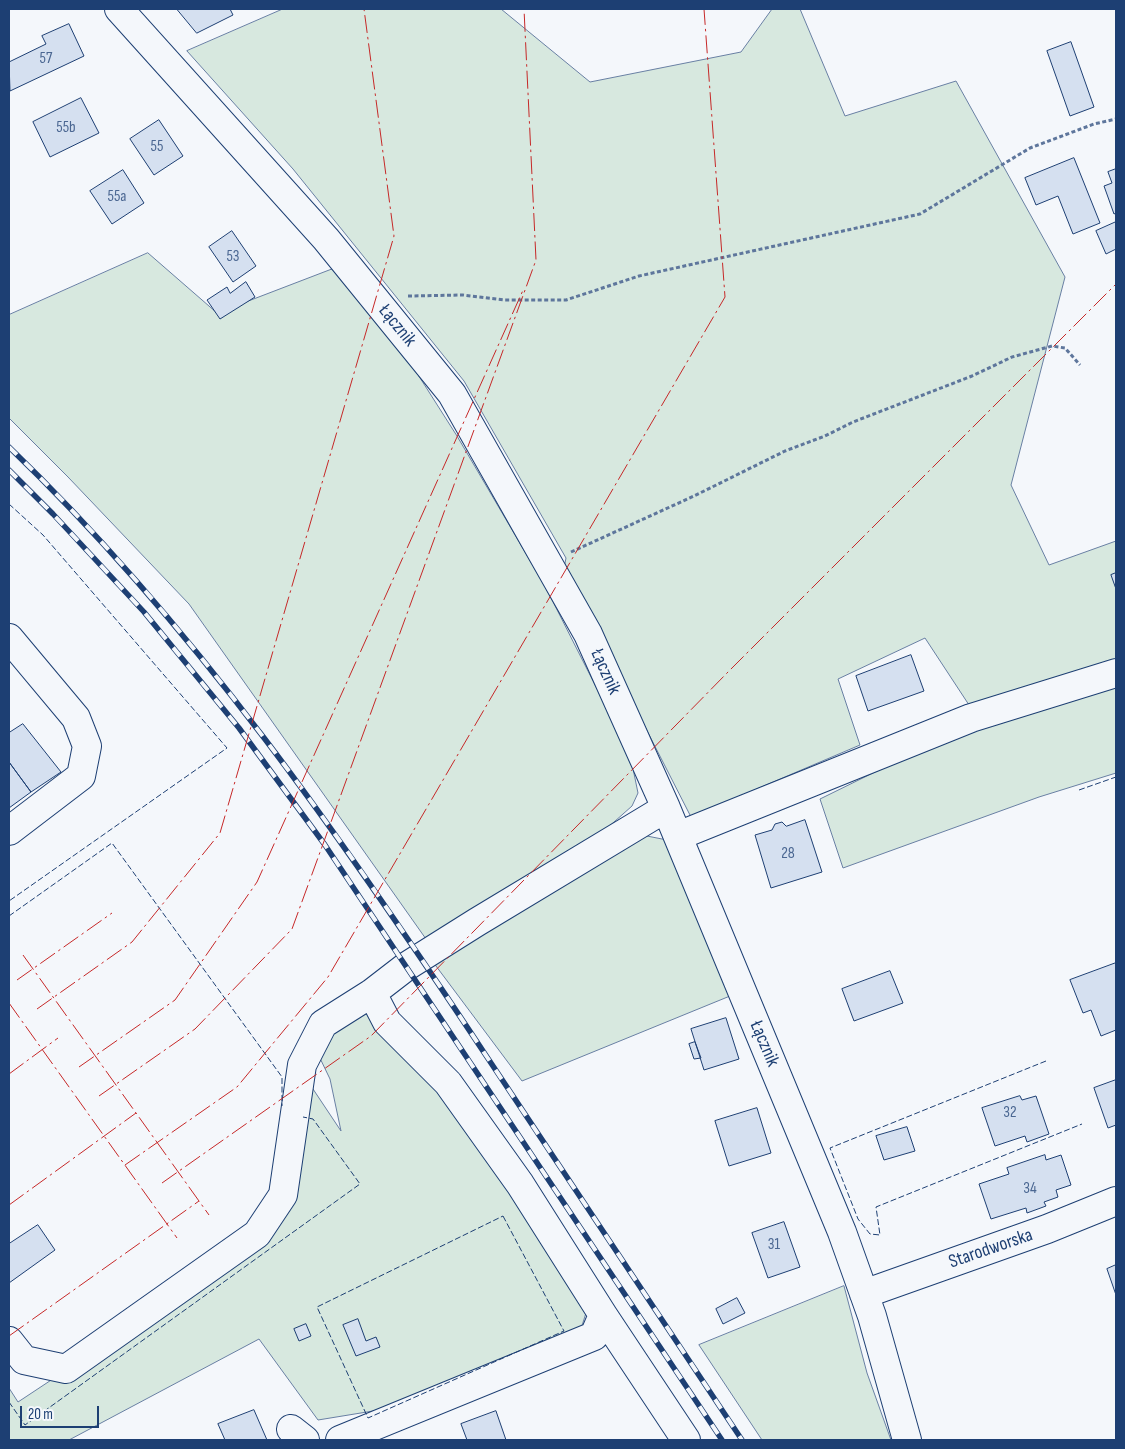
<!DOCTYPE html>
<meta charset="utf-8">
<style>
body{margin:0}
#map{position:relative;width:1125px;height:1449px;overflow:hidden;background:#f4f7fb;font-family:"Sofia Sans Condensed",sans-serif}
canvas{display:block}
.frame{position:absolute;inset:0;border:10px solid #1d3f73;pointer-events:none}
.scale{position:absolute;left:20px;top:1406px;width:79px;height:22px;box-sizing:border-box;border:2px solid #1d3f73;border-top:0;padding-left:6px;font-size:15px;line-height:18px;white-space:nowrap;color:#1d3f73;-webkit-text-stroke:4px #f4f7fb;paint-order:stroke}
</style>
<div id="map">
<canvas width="1125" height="1449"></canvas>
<div class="frame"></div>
<div class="scale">20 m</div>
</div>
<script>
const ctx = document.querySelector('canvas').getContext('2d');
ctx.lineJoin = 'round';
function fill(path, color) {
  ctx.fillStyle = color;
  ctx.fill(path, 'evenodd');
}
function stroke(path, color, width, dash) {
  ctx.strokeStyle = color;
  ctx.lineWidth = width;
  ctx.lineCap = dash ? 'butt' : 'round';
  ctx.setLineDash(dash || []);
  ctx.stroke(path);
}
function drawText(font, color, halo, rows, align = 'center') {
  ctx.font = font + ' "Sofia Sans Condensed",sans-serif';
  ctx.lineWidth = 4;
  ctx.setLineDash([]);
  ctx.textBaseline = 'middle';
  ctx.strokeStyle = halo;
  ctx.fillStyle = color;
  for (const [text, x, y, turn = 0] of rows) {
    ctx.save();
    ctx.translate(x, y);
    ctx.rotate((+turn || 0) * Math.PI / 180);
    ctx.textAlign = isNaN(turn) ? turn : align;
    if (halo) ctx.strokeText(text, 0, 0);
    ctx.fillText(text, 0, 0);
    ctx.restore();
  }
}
const green = new Path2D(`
 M283 9H501L590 82 741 52 772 9H800L845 116 956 81 1065 277 1011 485 1049 565 1116 541V660L971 708 925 638 838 679 860 745 691 817 564 568 566 558 464 381 293 169 187 51Z
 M148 253 217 313 337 267 394 337 457 436 545 586 630 754 638 793 632 806 605 830 426 939 189 604 68 477 9 418V315Z
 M1116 684V773L1039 797 843 868 820 799 934 743Z
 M647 836 667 840 730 996 522 1081 430 958 634 837Z
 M368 1007 449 1103 515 1188 586 1313 580 1332 475 1376 373 1411 318 1420 259 1339 69 1440H9V1388L18 1402 169 1302 247 1255 298 1190 305 1112 311 1086 341 1131 330 1079 317 1052 334 1030Z
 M844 1286 867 1373 891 1440H762L699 1345Z`);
fill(green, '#d7e8df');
stroke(green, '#687fa3', 1);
const building = new Path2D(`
 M177 9H230L233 15 197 33Z
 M69 24 84 56 10 91 9 62 46 44 42 36Z
 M1071 42 1094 107 1070 116 1047 51Z
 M81 98 99 133 50 157 33 122Z
 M159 120 183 156 154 175 130 139Z
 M1074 158 1100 223 1073 234 1058 196 1036 205 1025 178Z
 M1116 169V213L1114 214 1104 186 1112 183 1108 172Z
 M123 170 144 203 112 224 90 191Z
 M1116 222V249L1106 254 1096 231Z
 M232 231 256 266 233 282 209 247Z
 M246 282 255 297 220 319 207 300 227 287 230 293Z
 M1116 573V589L1111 575Z
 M911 655 924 691 868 711 856 676Z
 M23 724 61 772 31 792 9 762V733Z
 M9 762 31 792 9 808Z
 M805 820 822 872 771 888 755 835 772 830 775 824 782 822 786 826Z
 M1116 963V1030L1101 1036 1091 1010 1083 1013 1070 980Z
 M890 971 903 1003 854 1021 842 989Z
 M726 1018 739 1059 704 1070 691 1029Z
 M695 1042 701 1058 694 1059 689 1044Z
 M1116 1080V1125L1108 1128 1094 1088Z
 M1020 1096 1022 1100 1036 1096 1049 1134 1027 1142 1025 1136 995 1146 982 1108Z
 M757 1108 771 1153 729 1166 715 1121Z
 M907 1127 915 1151 884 1160 876 1136Z
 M1045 1155 1046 1160 1061 1155 1071 1185 1056 1190 1058 1197 1044 1202 1046 1206 1027 1213 1026 1208 991 1219 979 1184 1009 1174 1007 1168Z
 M784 1222 800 1267 768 1278 752 1233Z
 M38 1225 55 1250 9 1283V1244Z
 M1116 1265V1295L1107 1269Z
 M737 1298 745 1313 723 1324 716 1309Z
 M358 1319 366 1341 376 1337 380 1347 356 1356 343 1325Z
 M306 1324 311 1336 299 1341 294 1329Z
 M254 1410 267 1440H225L218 1424Z
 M496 1411 506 1440H467L461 1424Z`);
fill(building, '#d5e0f0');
stroke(building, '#1d3f73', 1);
const minor = new Path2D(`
 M119 9 326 239 452 394 588 634 666 808 842 1232 872 1316 907 1440
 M9 638 76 718 87 746 81 776 9 831
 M678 836 971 718 1116 673
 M864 1294 1047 1229 1116 1201
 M603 1315 686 1440
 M9 1341 24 1360 66 1369 257 1234 283 1195 302 1065 323 1024 372 993 407 966 477 922 666 808
 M291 1429 305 1440
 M340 1440 594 1336 603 1315 520 1184 448 1083 387 1022 372 993`);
stroke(minor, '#1d3f73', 30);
stroke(new Path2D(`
 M408 296 463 295 505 300H566L639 276 920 214 1030 148 1094 124 1116 119
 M571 552 694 496 785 451 825 436 853 422 972 376 1012 357 1052 346 1065 348 1080 365`), '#5e769c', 3, [4, 2.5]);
stroke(minor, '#f4f7fb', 28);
const rail = new Path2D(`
 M9 447C196 627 344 841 487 1057 572 1185 657 1312 742 1440
 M9 470 53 514 144 612 239 728 325 845 722 1440`);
stroke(rail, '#1d3f73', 5.5);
stroke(rail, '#f4f7fb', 4, [11]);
stroke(new Path2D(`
 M9 504 43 535 227 748 9 901
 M1079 790 1116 777
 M9 916 112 843 282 1077V1106
 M1046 1061 830 1148 858 1219 870 1234 880 1235 876 1207 1082 1124
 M503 1216 564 1331 368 1418 317 1307Z
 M9 1402 25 1425 360 1184 313 1119 303 1117`), '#1d3f73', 1, [6, 2.5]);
stroke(new Path2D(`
 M23 955 209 1215
 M17 980 112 913
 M9 1003 177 1238
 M37 1009 132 942 220 833 394 236 364 9
 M79 1067 175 1000 257 882 524 288
 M9 1074 58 1038
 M99 1096 195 1029 292 929 536 260 524 9
 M125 1165 237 1087 328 977 725 297 704 9
 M162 1183 371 1036 728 672 1116 284
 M9 1205 136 1113
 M9 1336 199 1201`), '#c62828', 1, [18, 4, 2.5, 4]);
drawText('16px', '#4b6792', null, [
 ["57",46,59],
 ["55b",66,128],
 ["55",157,147],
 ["55a",117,197],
 ["53",233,257],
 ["28",788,854],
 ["32",1010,1113],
 ["34",1030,1189],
 ["31",774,1245]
]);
drawText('19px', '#1d3f73', '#f4f7fb', [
 ["Łącznik",397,326,51],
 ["Łącznik",605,672,66],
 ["Łącznik",764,1044,67],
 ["Starodworska",991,1249,-19]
]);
</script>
